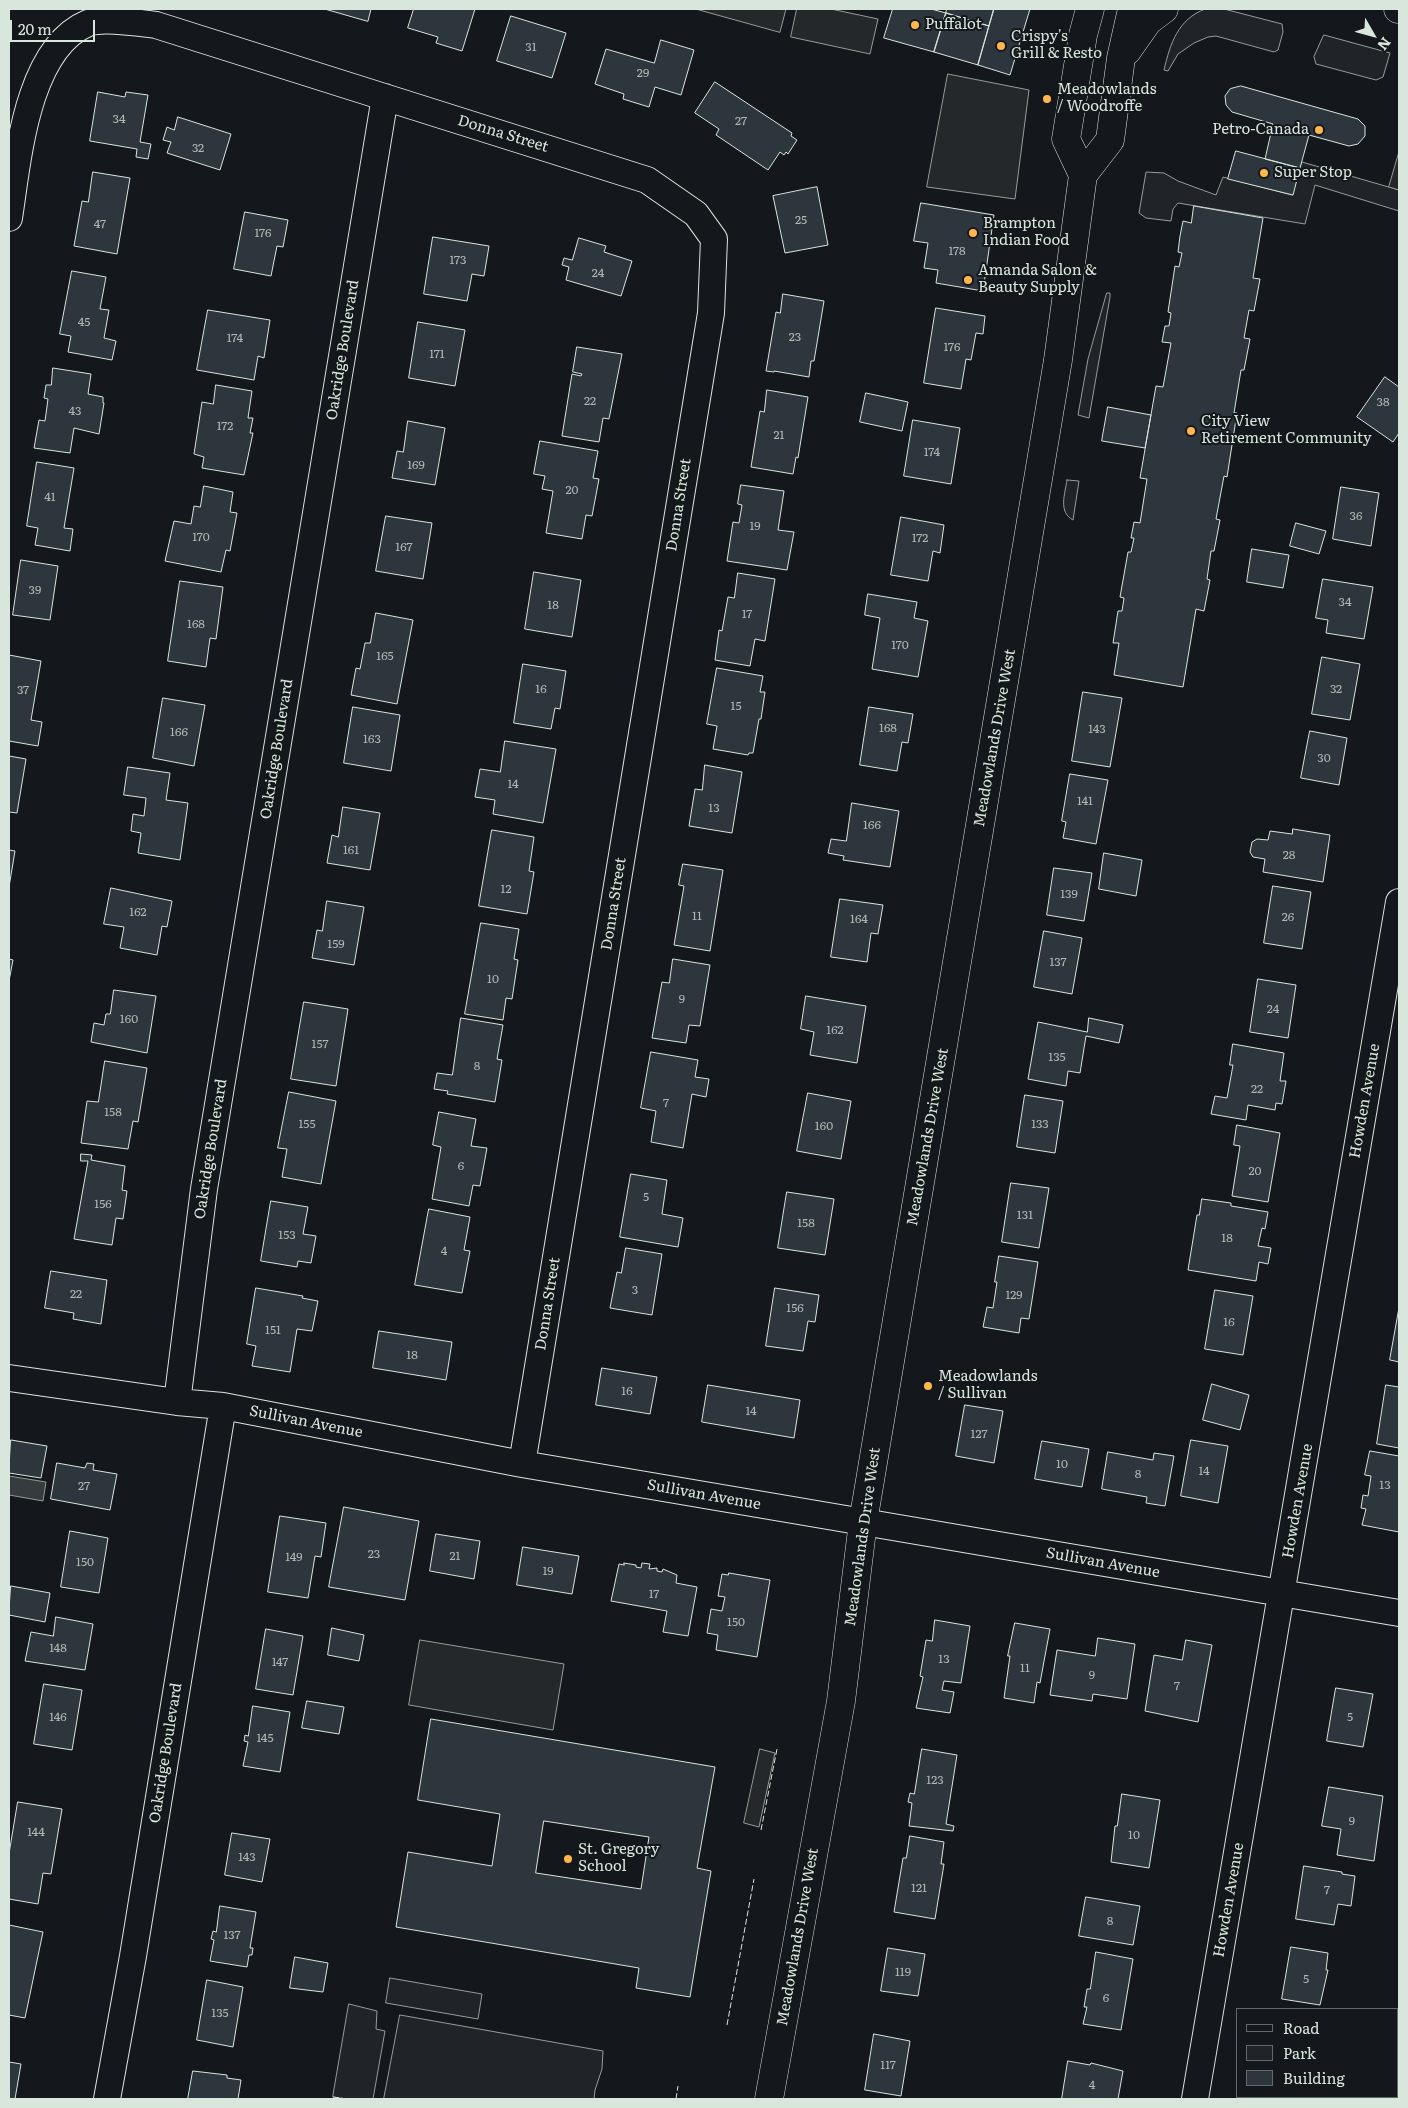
<!DOCTYPE html>
<style>
body{margin:0}
#map{position:relative;width:1408px;height:2108px;overflow:hidden;background:#14181c;font-family:Literata,serif}
canvas{display:block}
.frame{position:absolute;inset:0;border:10px solid #d8e6dc;pointer-events:none}
.legend{position:absolute;left:1236px;top:2008px;width:162px;height:90px;box-sizing:border-box;background:#14181c;border:1px solid #626a69;margin:0;padding:6px 9px;list-style:none;font-size:15px;color:#d8e6dc}
.legend li{display:flex;align-items:center;gap:10px;height:25px}
.legend b{width:25px;border:1px solid #626a69}
.north{position:absolute;left:1348px;top:10px;width:50px;height:50px;-webkit-text-stroke:4px #14181c;paint-order:stroke;rotate:128deg;font-size:14px;font-weight:700;line-height:20px;text-align:center;color:#d8e6dc}
.north::after{content:'';display:block;margin:auto;width:18px;height:22px;background:#d8e6dc;clip-path:polygon(50% 0,100% 100%,50% 72%,0 100%)}
.scale{position:absolute;left:10px;top:20px;width:85px;height:22px;box-sizing:border-box;border:2px solid #d8e6dc;border-top:0;padding-left:6px;font-size:15px;line-height:18px;white-space:nowrap;color:#d8e6dc;-webkit-text-stroke:4px #14181c;paint-order:stroke}
</style>
<div id="map">
<canvas width="1408" height="2108"></canvas>
<div class="frame"></div>
<ul class="legend">
<li><b style="height:6px;background:#14181c"></b>Road</li>
<li><b style="height:14px;background:#202428"></b>Park</li>
<li><b style="height:14px;background:#2c363c"></b>Building</li>
</ul>
<div class="north">N</div>
<div class="scale">20 m</div>
</div>
<script>
const ctx = document.querySelector('canvas').getContext('2d');
ctx.lineJoin = 'round';
function fill(path, color) {
  ctx.fillStyle = color;
  ctx.fill(path, 'evenodd');
}
function stroke(path, color, width, dash) {
  ctx.strokeStyle = color;
  ctx.lineWidth = width;
  ctx.lineCap = dash ? 'butt' : 'round';
  ctx.setLineDash(dash || []);
  ctx.stroke(path);
}
function drawText(font, color, halo, rows, align = 'center') {
  ctx.font = font + ' Literata,serif';
  ctx.lineWidth = 4;
  ctx.setLineDash([]);
  ctx.textBaseline = 'middle';
  ctx.strokeStyle = halo;
  ctx.fillStyle = color;
  for (const [text, x, y, turn = 0] of rows) {
    ctx.save();
    ctx.translate(x, y);
    ctx.rotate((+turn || 0) * Math.PI / 180);
    ctx.textAlign = isNaN(turn) ? turn : align;
    if (halo) ctx.strokeText(text, 0, 0);
    ctx.fillText(text, 0, 0);
    ctx.restore();
  }
}
const green = new Path2D(`
 M1205 9H1224L1282 24 1283 32 1278 50 1274 52 1216 36 1208 37 1194 43 1178 54 1168 71 1164 70C1170 44 1178 19 1205 9Z
 M1324 35 1390 53 1383 77 1376 80 1316 64 1314 57Z
 M1302 162 1399 190V211L1315 185 1305 224 1184 204 1178 203 1173 209 1171 221 1146 218 1139 213 1146 172 1164 173 1178 181 1216 195 1223 177 1292 195Z
 M1107 293H1110V297L1089 418 1078 415 1088 359Z
 M1067 480 1079 481 1073 520C1058 512 1065 494 1067 480Z
 M390 1978 482 1994 478 2019 386 2003Z
 M349 2004 377 2011 376 2029 385 2031 373 2099H347L333 2097Z
 M400 2015 603 2051 602 2069 595 2090 594 2099H384Z`);
fill(green, '#202428');
stroke(green, '#939e99', 1);
const parking = new Path2D(`
 M696 9H786L780 32Z
 M797 9H831L878 19 870 54 791 37Z
 M948 74 1029 90 1015 199 927 187Z
 M1399 152V190L1389 187Z
 M420 1640 564 1664 553 1730 409 1705Z
 M760 1749 775 1753 759 1827 744 1823Z`);
fill(parking, '#24282b');
stroke(parking, '#939e99', 1);
const water = new Path2D(`
 M9 1476 46 1482 43 1501 9 1495Z`);
fill(water, '#363b3e');
stroke(water, '#939e99', 1);
const building = new Path2D(`
 M325 9H371L368 21Z
 M414 9H475L462 51 436 43 438 37 408 28Z
 M893 9H931L946 13 934 52 884 38Z
 M947 9H994L989 26 946 13Z
 M994 9H1030L1010 75 978 65Z
 M946 13 989 26 978 65 934 52Z
 M511 16 566 33 552 78 497 61Z
 M661 40 694 50 681 95 655 87 649 107 623 99 624 94 595 84 606 49 654 63Z
 M715 82 792 133 791 136 797 140 788 154 786 152 784 155 780 152 768 170 716 135 719 129 695 113Z
 M1241 86 1358 119 1365 126V136L1358 144 1349 146 1309 135 1300 168 1265 159 1273 124 1232 112 1226 105 1225 96 1230 89Z
 M98 92 125 97 126 92 148 95 140 142 151 144 148 159 136 157 137 149 90 141Z
 M178 117 231 134 220 170 167 153 171 142 163 140 167 127 174 130Z
 M1236 151 1300 168 1293 195 1228 179Z
 M93 172 130 178 117 254 74 246 82 201 88 202Z
 M817 187 828 245 785 253 773 196Z
 M921 203 994 215 983 291 936 283 938 270 924 268 928 243 914 241Z
 M1194 206 1263 218 1253 278 1260 279 1254 311 1249 310 1244 338 1250 339 1244 370H1241L1234 413H1237L1227 477 1224 476 1216 519 1220 520 1214 551H1211L1207 579 1210 580 1204 611 1196 609 1183 687 1114 675 1119 643H1113L1118 611H1122L1124 598 1120 597 1128 552H1131L1134 538H1131L1134 522 1140 523 1147 479 1140 478 1156 386 1163 387 1171 343 1162 342 1165 326H1169L1171 313 1168 312 1175 266 1179 267 1182 253 1178 252 1180 236 1183 221 1191 223Z
 M245 212 288 220 283 247 277 246 271 276 234 269Z
 M433 237 489 246 484 276 472 274 467 301 424 294Z
 M579 238 606 246 604 252 632 261 621 296 566 280 569 267 562 265 564 258 572 260Z
 M72 271 106 277 100 309 109 310 104 338 116 341 112 360 68 352 71 336 60 334Z
 M783 294 824 301 814 361H811L809 377 774 371V372L766 371 776 312 780 313Z
 M936 308 985 316 983 334 976 333 971 360 966 359 961 389 924 383Z
 M208 310 270 320 264 358 258 356 254 380 197 370Z
 M418 322 465 330 455 386 409 378Z
 M577 347 622 354 609 419 603 418 599 442 562 436 572 374 581 376 582 374 573 372Z
 M53 368 91 374 88 394 103 397V403H104L99 434 74 428 70 453 34 448 39 420 45 421 48 399 44 398 46 385H51Z
 M1385 377 1399 387V433L1393 442 1357 417Z
 M216 385 252 391 248 418H253L250 433H253L244 475 202 468 204 457 194 454 202 402 213 404Z
 M767 390 808 397 798 458 796 457 793 474 751 467 760 411 764 412Z
 M866 393 908 402 902 431 860 422Z
 M1108 407 1151 415 1145 448 1102 441Z
 M913 420 960 428 951 484 904 476Z
 M408 421 445 428 435 485 392 478 397 451 403 452Z
 M540 441 598 451 593 478 599 479 592 516 586 515 582 539 546 533 553 491 542 489 545 476 534 474Z
 M37 462 74 468 64 528 73 529 70 551 35 545 38 528 27 526Z
 M741 485 784 491 778 530 794 532 787 570 727 561 733 522 739 523 742 505 738 504Z
 M204 486 233 492 230 512 237 513 230 551 226 550 221 572 165 561 174 521 191 524 194 506 200 507Z
 M1341 487 1379 493 1371 546 1333 539Z
 M386 516 432 523 423 579 376 571Z
 M901 517 944 525 940 553 933 551 928 581 891 575Z
 M1296 523 1326 531 1319 554 1290 546Z
 M1252 549 1289 555 1283 588 1247 582Z
 M21 560 58 566 50 620 13 615Z
 M534 572 581 580 572 637 525 629Z
 M738 573 775 579 765 641 755 639 750 666 715 660 719 630 722 631 728 597 734 598Z
 M1323 579 1373 587 1364 639 1326 633 1328 620 1316 618Z
 M180 581 223 587 216 639 210 638 206 667 168 661Z
 M868 594 917 602 914 618 928 621 918 677 872 669 880 618 865 615Z
 M376 613 413 620 397 704 351 695 356 668 360 669 365 643H370Z
 M9 655 41 661 31 720 42 722 38 746 9 741Z
 M1322 657 1360 664 1350 720 1312 714Z
 M523 664 566 671 560 709 555 708 551 729 514 723Z
 M717 668 763 676 760 692H765L761 719H759L753 753H749L748 755 713 749 717 726 707 724Z
 M1083 692 1122 698 1110 767 1072 761Z
 M163 698 205 705 194 766 153 758Z
 M353 707 400 715 391 771 344 763Z
 M869 707 913 714 908 743 902 742 897 771 860 765Z
 M1310 731 1347 738 1339 785 1301 778Z
 M505 741 556 749 543 823 493 814 495 800 475 797 480 769 500 772Z
 M9 756 26 759 17 813 9 812Z
 M705 765 742 772 732 833 689 826 695 789 702 790Z
 M128 767 170 773 166 800 188 803 180 860 138 853 141 833 131 831 133 814 144 816 146 798 124 795Z
 M1070 774 1108 780 1096 844 1063 838 1066 822 1062 821Z
 M852 803 899 811 890 867 843 860 844 856 828 853 831 839 846 841Z
 M343 807 380 813 370 870 327 863 332 835 338 837Z
 M1293 829 1330 835 1323 882 1263 872 1265 859 1253 857 1250 852 1252 842 1257 839 1268 840 1270 831 1292 834Z
 M492 830 534 837 529 871 534 872 527 914 479 906Z
 M9 850 15 851 9 887Z
 M1104 853 1142 860 1136 896 1099 889Z
 M683 864 723 870 710 951 674 945 684 886 679 885Z
 M1054 868 1092 873 1084 921 1047 915Z
 M1273 886 1311 892 1302 949 1264 943Z
 M111 888 172 901 167 927 162 926 157 955 120 948 124 927 104 924Z
 M840 899 883 905 878 934 871 933 867 962 831 957Z
 M327 901 364 907 354 965 312 958 317 930 322 931Z
 M481 923 519 929 514 959 518 960 512 999 506 998 503 1020 465 1014Z
 M1044 931 1082 938 1072 994 1034 987Z
 M9 959 13 960 9 981Z
 M673 959 710 965 700 1026 689 1025 686 1043 652 1038 662 982 669 983Z
 M1258 979 1296 985 1288 1038 1250 1032Z
 M114 990 156 996 147 1053 91 1042 94 1023 104 1025 106 1014H110Z
 M806 996 866 1006 857 1063 810 1055 814 1032 801 1029Z
 M304 1002 348 1009 336 1086 291 1079Z
 M461 1018 503 1025 497 1059 502 1060 495 1102 447 1094 448 1091 434 1089 437 1073 452 1075Z
 M1089 1018 1123 1025 1119 1043 1086 1036 1080 1073 1068 1071 1066 1086 1028 1079 1038 1022 1087 1032Z
 M1233 1044 1284 1053 1280 1081H1286L1282 1104 1276 1103 1275 1110 1248 1105 1246 1120 1211 1114 1215 1096 1227 1098 1233 1065H1230Z
 M651 1052 698 1060 695 1077 709 1079 706 1097 692 1094 683 1148 651 1142 656 1111 641 1108Z
 M105 1061 147 1068 138 1122 133 1121 128 1149 81 1143 87 1101 98 1102Z
 M289 1092 336 1101 321 1184 282 1177 287 1149 278 1148Z
 M808 1093 851 1101 841 1159 797 1151Z
 M1025 1095 1063 1101 1055 1153 1017 1147Z
 M439 1112 476 1119 471 1146 487 1148 480 1186 473 1185 469 1206 432 1199 441 1147 433 1145Z
 M1237 1125 1280 1133 1268 1202 1232 1196 1240 1146 1234 1145Z
 M81 1154 92 1155 91 1160 125 1166 122 1190 127 1191 123 1219 116 1218 112 1245 74 1239 88 1161H81Z
 M631 1174 667 1180 662 1214 683 1218 678 1247 620 1237Z
 M1011 1183 1049 1188 1039 1248 1002 1242Z
 M787 1192 834 1199 825 1255 778 1248Z
 M1202 1199 1231 1203V1206L1268 1212 1265 1229 1262 1228 1258 1246 1271 1248 1268 1264 1259 1262 1256 1281 1188 1270 1197 1215H1199Z
 M271 1201 308 1207 303 1234 316 1236 311 1263 298 1261 297 1267 261 1261Z
 M429 1209 470 1217 464 1250 470 1251 462 1293 415 1285Z
 M626 1248 662 1254 652 1315 610 1308 617 1272 621 1273Z
 M999 1256 1038 1262 1029 1319 1021 1318 1019 1333 983 1327 987 1307 993 1308 997 1282H995Z
 M51 1271 107 1280 101 1324 73 1319 74 1313 45 1308Z
 M256 1288 303 1296 302 1298 318 1301 312 1331 297 1329 290 1372 252 1366 256 1346 247 1344Z
 M775 1288 819 1295 815 1322 808 1321 803 1351 766 1346Z
 M1215 1290 1253 1296 1243 1355 1205 1349Z
 M1399 1308V1362L1390 1360Z
 M379 1331 452 1342 446 1380 373 1368Z
 M602 1368 657 1377 650 1414 596 1405Z
 M1212 1384 1249 1395 1240 1430 1203 1420Z
 M708 1385 800 1400 794 1438 702 1422Z
 M1386 1385 1399 1387V1448L1377 1444Z
 M965 1405 1003 1411 994 1463 956 1456Z
 M11 1440 47 1446 41 1478 9 1473Z
 M1191 1440 1228 1446 1218 1503 1181 1496Z
 M1042 1441 1089 1449 1082 1487 1035 1479Z
 M1370 1451 1399 1456V1532L1362 1525 1366 1509 1361 1508 1363 1495 1368 1496 1371 1476 1365 1475Z
 M1108 1452 1153 1460 1154 1453 1174 1456 1165 1506 1146 1503 1147 1497 1102 1489Z
 M57 1463 85 1468 87 1463 94 1464 93 1470 117 1474 110 1510 51 1499Z
 M344 1507 419 1521 405 1600 329 1587Z
 M280 1516 326 1523 321 1557 315 1556 308 1598 268 1592Z
 M70 1531 108 1538 99 1593 61 1587Z
 M436 1534 480 1541 474 1579 430 1571Z
 M523 1547 579 1556 572 1594 517 1585Z
 M624 1563 636 1565V1567L641 1568 642 1563 650 1564 649 1569 657 1568V1571L662 1572 663 1569 677 1575 676 1583 697 1587 688 1636 663 1632 667 1611 611 1601 619 1564 624 1565Z
 M729 1573 770 1580 757 1657 716 1650 718 1635 707 1633 711 1609 722 1611 725 1597 718 1596 722 1574 728 1575Z
 M11 1586 50 1593 45 1622 9 1615Z
 M56 1617 93 1624 85 1670 25 1661 31 1632 53 1636Z
 M935 1620 970 1626 961 1683 944 1681 942 1690 954 1692 950 1713 916 1708 923 1677 920 1676 926 1640 932 1641Z
 M1015 1623 1050 1629 1040 1683 1037 1682 1034 1703 1004 1698 1010 1656H1008Z
 M332 1628 364 1635 359 1661 328 1655Z
 M266 1629 303 1636 293 1695 256 1689Z
 M1098 1638 1135 1644 1127 1699 1093 1694 1092 1701 1050 1695 1057 1650 1095 1656Z
 M1186 1640 1212 1645 1198 1722 1145 1711 1154 1655 1182 1660Z
 M44 1684 82 1690 72 1750 34 1744Z
 M1336 1688 1373 1694 1363 1747 1327 1741Z
 M307 1701 344 1707 339 1734 302 1728Z
 M253 1706 290 1712 280 1772 243 1766 248 1742 244 1741 245 1735 248 1736Z
 M431 1719 715 1767 697 1868 711 1871 690 1997 636 1988 639 1968 396 1927 408 1852 492 1866 500 1814 418 1800ZM544 1821 649 1837 641 1889 536 1873Z
 M922 1749 957 1755 946 1824 954 1826 953 1831 909 1826 912 1803 908 1802 910 1793 914 1794Z
 M1329 1787 1383 1796 1374 1861 1337 1855 1341 1829 1322 1826Z
 M1122 1794 1160 1800 1149 1868 1111 1862 1115 1826H1117Z
 M18 1802 62 1809 51 1874 43 1873 38 1904 9 1899V1854Z
 M232 1833 270 1839 262 1882 225 1875Z
 M910 1836 944 1842 941 1864H944L935 1919 894 1912 903 1858H906Z
 M1304 1866 1342 1872V1874L1355 1876 1351 1906 1338 1904 1334 1925 1296 1919Z
 M1086 1897 1140 1906 1133 1945 1079 1936Z
 M220 1906 256 1912 250 1948H253L252 1955H249L247 1967 210 1961 214 1940 211 1939 213 1931 216 1932Z
 M9 1925 43 1932 25 2018 9 2015Z
 M1291 1947 1328 1953 1326 1970H1328L1320 2005 1282 1999Z
 M888 1948 925 1954 918 1996 881 1991Z
 M1096 1952 1133 1959 1121 2030 1083 2024 1087 2007H1084L1087 1989H1090Z
 M295 1957 328 1963 323 1992 290 1988Z
 M207 1980 243 1987 233 2047 197 2040Z
 M874 2034 910 2041 901 2096 865 2090Z
 M1068 2061 1090 2065 1091 2063 1123 2071 1118 2099H1062Z
 M9 2062 21 2064 15 2099H9Z
 M193 2071 227 2075V2078L241 2080 238 2099H188Z`);
fill(building, '#2c363c');
stroke(building, '#d8e6dc', 1);
const minor = new Path2D(`
 M9 218C18 161 26 49 88 23 102 17 140 23 156 25L647 180 696 214 714 239 711 313 522 1464
 M9 1378 177 1402 223 1406 522 1464 1399 1613
 M177 1402 204 1189 385 97
 M107 2099 133 1956 223 1406
 M1195 2099 1399 902`);
const secondary = new Path2D(`
 M1398 9H1399
 M1127 51 1148 21 1164 9
 M1083 175 1066 139 1083 35 1090 9
 M769 2099 841 1701 863 1522 1058 360 1083 175 1110 140 1121 58 1132 9`);
stroke(minor, '#d8e6dc', 28);
stroke(secondary, '#d8e6dc', 29);
stroke(minor, '#14181c', 26);
stroke(secondary, '#14181c', 28);
stroke(new Path2D(`
 M761 1830 777 1749
 M727 2025 754 1879
 M333 2097 347 2099
 M676 2099 678 2086`), '#d8e6dc', 1, [6, 2.5]);
for (const [x, y, r, color] of [
 [915,25,5,"#ffb74d"],
 [1001,46,5,"#ffb74d"],
 [1047,99,5,"#ffb74d"],
 [1319,130,5,"#ffb74d"],
 [1264,173,5,"#ffb74d"],
 [973,233,5,"#ffb74d"],
 [968,280,5,"#ffb74d"],
 [1191,431,5,"#ffb74d"],
 [928,1386,5,"#ffb74d"],
 [568,1859,5,"#ffb74d"]
]) {
  const dot = new Path2D();
  dot.arc(x, y, r, 0, 2 * Math.PI);
  ctx.fillStyle = color;
  ctx.fill(dot);
  stroke(dot, '#14181c', 2);
}
drawText('12px', '#adbab4', null, [
 ["31",531,47],
 ["29",643,73],
 ["34",119,119],
 ["27",741,121],
 ["32",198,148],
 ["25",801,220],
 ["47",100,224],
 ["176",263,233],
 ["178",957,251],
 ["173",458,260],
 ["24",598,273],
 ["45",84,322],
 ["23",795,337],
 ["174",235,338],
 ["176",952,347],
 ["171",437,354],
 ["22",590,401],
 ["38",1383,402],
 ["43",75,411],
 ["172",225,426],
 ["21",779,435],
 ["174",932,452],
 ["169",416,465],
 ["20",572,490],
 ["41",50,497],
 ["36",1356,516],
 ["19",755,526],
 ["170",201,537],
 ["172",920,538],
 ["167",404,547],
 ["39",35,590],
 ["34",1345,602],
 ["18",553,605],
 ["17",747,614],
 ["168",196,624],
 ["170",900,645],
 ["165",385,656],
 ["16",541,689],
 ["32",1336,689],
 ["37",23,690],
 ["15",736,706],
 ["168",888,728],
 ["143",1097,729],
 ["166",179,732],
 ["163",372,739],
 ["30",1324,758],
 ["14",513,784],
 ["141",1085,801],
 ["13",714,808],
 ["166",872,825],
 ["161",351,850],
 ["28",1289,855],
 ["12",506,889],
 ["139",1069,894],
 ["162",138,912],
 ["11",697,916],
 ["26",1288,917],
 ["164",859,919],
 ["159",336,944],
 ["137",1058,962],
 ["10",493,979],
 ["9",682,999],
 ["24",1273,1009],
 ["160",129,1019],
 ["162",835,1030],
 ["157",320,1044],
 ["135",1057,1057],
 ["8",477,1066],
 ["22",1257,1089],
 ["7",666,1103],
 ["158",113,1112],
 ["155",307,1124],
 ["133",1040,1124],
 ["160",824,1126],
 ["6",461,1166],
 ["20",1255,1171],
 ["5",646,1197],
 ["156",103,1204],
 ["131",1025,1215],
 ["158",806,1223],
 ["153",287,1235],
 ["18",1227,1238],
 ["4",444,1251],
 ["3",635,1290],
 ["22",76,1294],
 ["129",1014,1295],
 ["156",795,1308],
 ["16",1229,1322],
 ["151",273,1330],
 ["18",412,1355],
 ["16",627,1391],
 ["14",751,1411],
 ["127",979,1434],
 ["10",1062,1464],
 ["14",1204,1471],
 ["8",1138,1474],
 ["13",1385,1485],
 ["27",84,1486],
 ["23",374,1554],
 ["21",455,1556],
 ["149",294,1557],
 ["150",85,1562],
 ["19",548,1571],
 ["17",654,1594],
 ["150",736,1622],
 ["148",58,1648],
 ["13",944,1659],
 ["147",280,1662],
 ["11",1025,1668],
 ["9",1092,1675],
 ["7",1177,1686],
 ["146",58,1717],
 ["5",1350,1717],
 ["145",265,1738],
 ["123",935,1780],
 ["9",1352,1821],
 ["144",36,1832],
 ["10",1134,1835],
 ["143",247,1857],
 ["121",919,1888],
 ["7",1327,1890],
 ["8",1110,1921],
 ["137",232,1935],
 ["119",903,1972],
 ["5",1306,1979],
 ["6",1106,1998],
 ["135",220,2013],
 ["117",888,2065],
 ["4",1092,2085]
]);
drawText('15px', '#d8e6dc', '#14181c', [
 ["Puffalot",925,25],
 ["Crispy's",1011,37],
 ["Grill & Resto",1011,54],
 ["Meadowlands",1057,90],
 ["/ Woodroffe",1057,107],
 ["Petro-Canada",1309,130,"right"],
 ["Super Stop",1274,173],
 ["Brampton",983,224],
 ["Indian Food",983,241],
 ["Amanda Salon &",978,271],
 ["Beauty Supply",978,288],
 ["City View",1201,422],
 ["Retirement Community",1201,439],
 ["Meadowlands",938,1377],
 ["/ Sullivan",938,1394],
 ["St. Gregory",578,1850],
 ["School",578,1867]
], 'left');
drawText('15px', '#d8e6dc', '#14181c', [
 ["Donna Street",503,134,17],
 ["Oakridge Boulevard",343,350,-81],
 ["Donna Street",679,505,-81],
 ["Meadowlands Drive West",995,738,-80],
 ["Oakridge Boulevard",277,749,-81],
 ["Donna Street",614,904,-81],
 ["Howden Avenue",1365,1101,-80],
 ["Meadowlands Drive West",928,1137,-80],
 ["Oakridge Boulevard",211,1149,-81],
 ["Donna Street",548,1304,-81],
 ["Sullivan Avenue",306,1422,11],
 ["Sullivan Avenue",704,1495,10],
 ["Howden Avenue",1298,1501,-80],
 ["Meadowlands Drive West",863,1537,-82],
 ["Sullivan Avenue",1103,1563,10],
 ["Oakridge Boulevard",166,1753,-81],
 ["Howden Avenue",1229,1900,-80],
 ["Meadowlands Drive West",798,1937,-80]
]);
</script>
